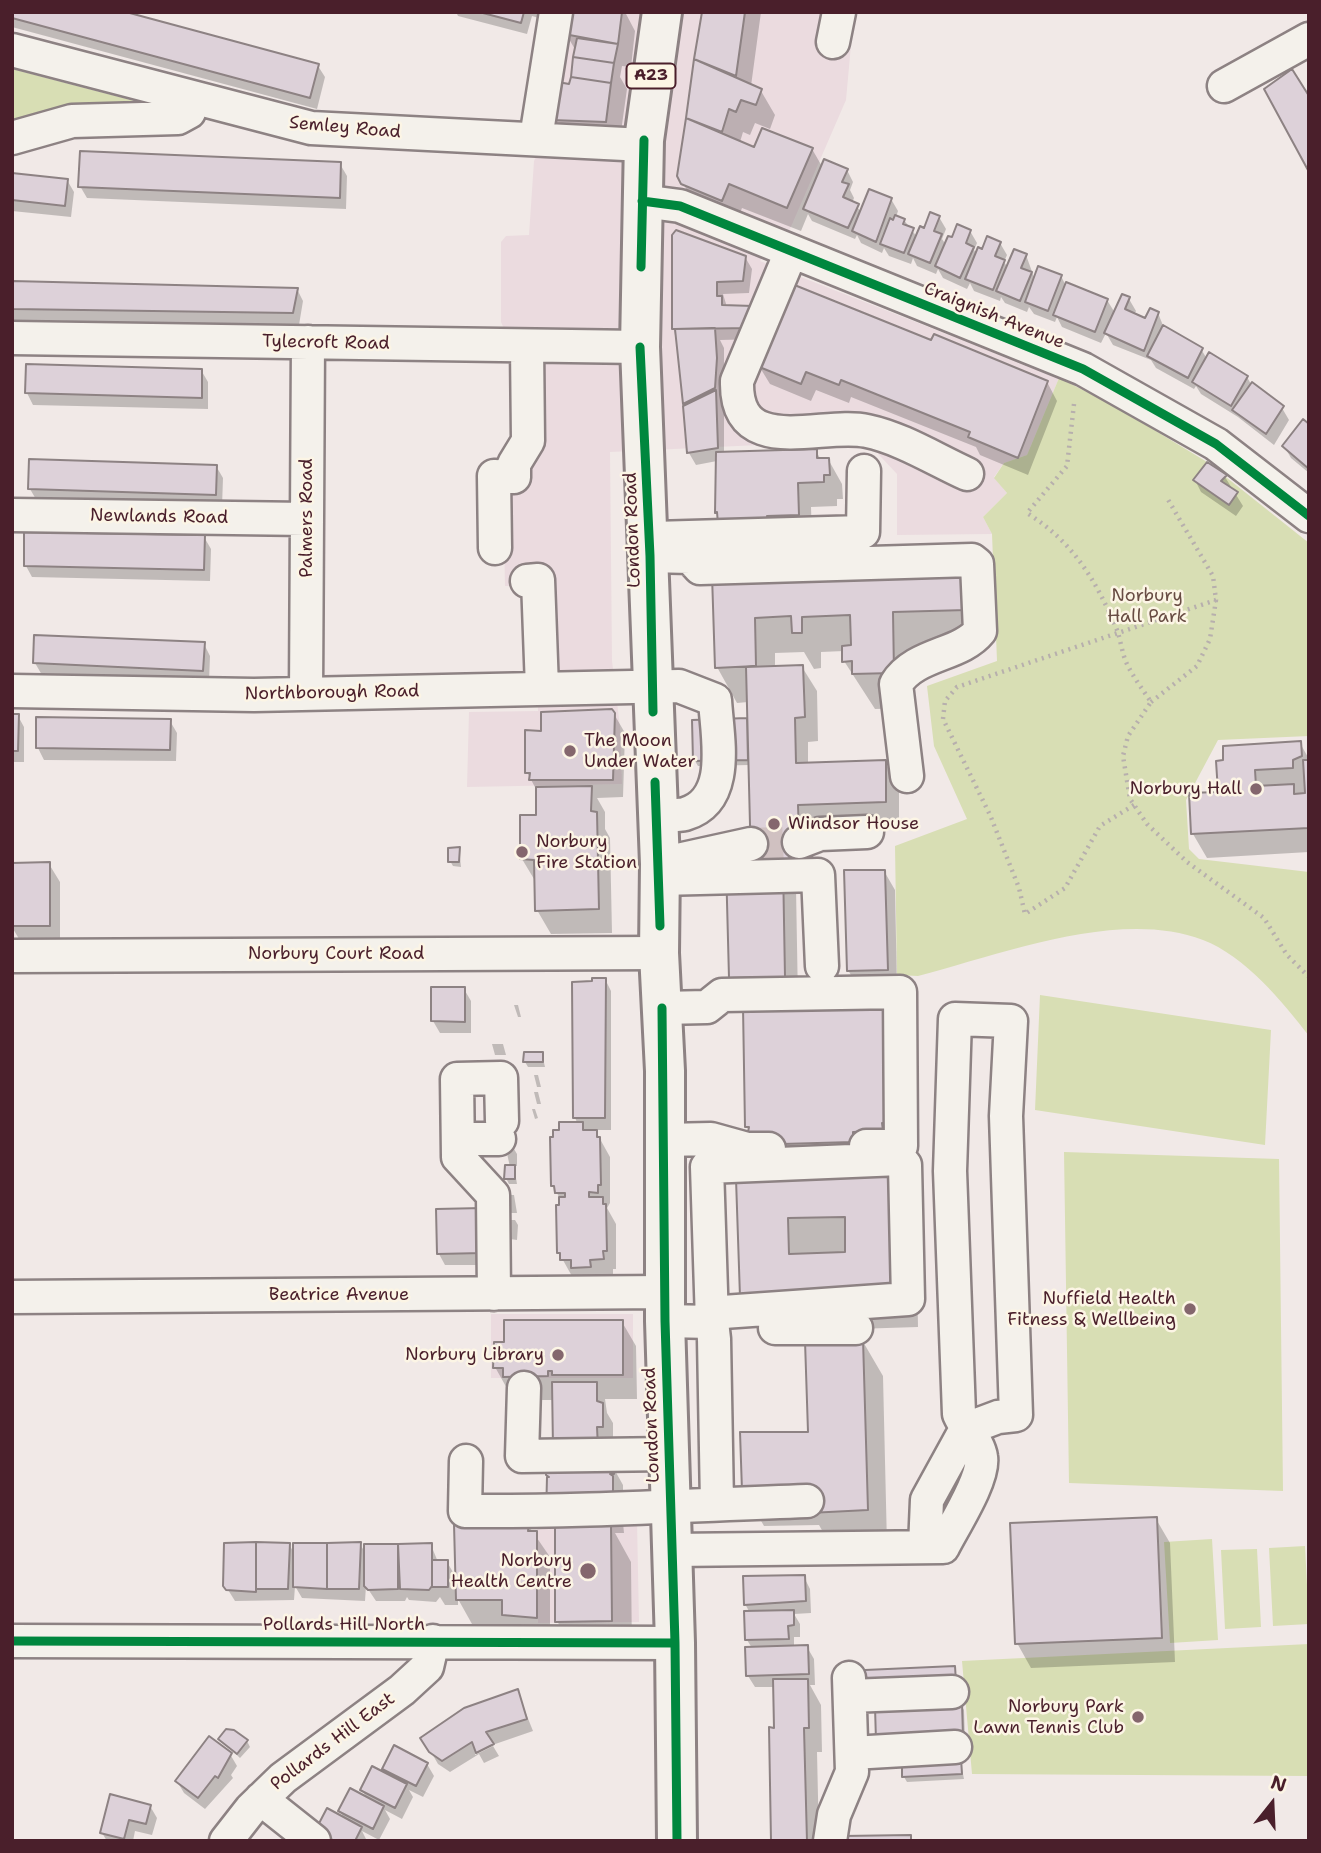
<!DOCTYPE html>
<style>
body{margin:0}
#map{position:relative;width:1321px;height:1853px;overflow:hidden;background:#f1e9e7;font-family:"Shantell Sans",sans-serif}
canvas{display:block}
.frame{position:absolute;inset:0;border:14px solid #4a1f2b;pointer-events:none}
.north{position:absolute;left:1237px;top:1769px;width:70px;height:70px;-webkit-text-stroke:5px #fcf5e5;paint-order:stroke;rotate:18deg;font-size:19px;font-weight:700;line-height:28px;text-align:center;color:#4a1f2b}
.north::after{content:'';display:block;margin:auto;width:24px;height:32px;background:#4a1f2b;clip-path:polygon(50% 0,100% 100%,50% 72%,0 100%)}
</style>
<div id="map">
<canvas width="1321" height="1853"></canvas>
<div class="frame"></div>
<div class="north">N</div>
</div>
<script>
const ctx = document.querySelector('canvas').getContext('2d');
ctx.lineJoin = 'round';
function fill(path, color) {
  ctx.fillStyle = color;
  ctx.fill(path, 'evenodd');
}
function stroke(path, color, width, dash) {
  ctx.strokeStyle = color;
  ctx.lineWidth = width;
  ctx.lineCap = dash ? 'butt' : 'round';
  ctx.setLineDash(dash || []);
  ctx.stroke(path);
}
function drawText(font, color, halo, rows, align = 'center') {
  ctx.font = font + ' "Shantell Sans",sans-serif';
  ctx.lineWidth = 5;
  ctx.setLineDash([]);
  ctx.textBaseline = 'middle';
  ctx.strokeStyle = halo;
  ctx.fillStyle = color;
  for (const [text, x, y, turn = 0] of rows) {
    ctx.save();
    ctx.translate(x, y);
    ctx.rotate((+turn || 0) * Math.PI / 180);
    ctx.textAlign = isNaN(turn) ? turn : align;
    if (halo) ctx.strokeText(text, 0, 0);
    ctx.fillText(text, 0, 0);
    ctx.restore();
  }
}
fill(new Path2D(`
 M567 12H854L846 100 790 229 760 261 1059 378 1027 455 1004 463 994 477 1007 493 983 517 992 534 897 535V474L865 440 610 452 612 661 620 727 622 784 467 787 469 712 538 711 534 586H505L503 488 523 371 501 322V242L506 236 529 235 534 161 550 120Z
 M491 1314H633V1378H491Z
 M537 1521H637L639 1622 538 1623Z`), '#ebdbdf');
fill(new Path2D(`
 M12 69 146 104 12 126Z
 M1059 378 1113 405 1207 462 1309 543V736L1218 740 1186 800 1189 849 1199 859 1309 872V1036C1283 1002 1245 956 1203 940 1119 908 1003 954 918 976L897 975 895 846 967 819 934 746 927 686 997 661 992 534 983 517 1007 493 994 478 1004 463 1027 455Z
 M1040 995 1271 1030 1265 1145 1035 1110Z
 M1064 1152 1279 1159 1283 1491 1069 1483Z
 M1212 1539 1218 1640 1170 1643 1164 1542Z
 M1305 1546 1309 1624 1273 1626 1269 1548Z
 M1257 1549 1261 1627 1225 1629 1221 1550Z
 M1309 1644V1776L972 1774 962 1661Z`), '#d8deb4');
fill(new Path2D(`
 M12 12 318 66 325 77 317 109 12 27Z
 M456 12H552L549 21 532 16 527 34 458 16Z
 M570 12H625L635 31 631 67 622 66 620 77 627 89 619 146 568 144 554 120 571 85 576 51 566 34Z
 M704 12H761L751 86 761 91 775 115 770 129 755 123 750 135 743 132 740 142 755 149H812L823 168 847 170 853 182 850 190 854 198 852 203 862 212 891 199 898 211 896 217 904 220 917 237 939 217 946 229 942 239 946 245 970 231 977 243 974 250 977 255 1000 243 1007 255 1004 262 1008 268 1026 255 1035 280 1061 276 1065 284 1107 300 1115 313 1129 299 1136 311 1134 315 1146 320 1158 313 1164 328 1201 349 1207 359 1247 377 1252 386 1282 408 1289 420 1274 445 1238 417 1201 394 1196 386 1194 389 1156 368 1151 360 1113 345 1106 333 1101 343 1062 327 1057 317 1055 322 1034 314 1029 307 1027 312 1005 303 1001 297 1000 301 974 291 970 283 967 289 943 278 938 269 936 274 917 266 913 258 911 264 889 256 884 248 882 253 861 243 857 235 855 239 812 221 808 214 801 231 742 208 736 224 697 208 679 176Z
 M340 164 347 176 346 209 87 198 80 186Z
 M12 174 67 180 74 192 71 217 12 211Z
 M673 235 745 257 752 269 749 293 723 294 727 307 759 339 720 340 724 348V453L816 451 821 460 828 459 842 484 843 499H837V506L811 507 812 538 965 571 987 646 913 647 914 708 875 709 844 661V651L821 652V668L814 669 804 652 775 653V667H802L817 691 818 741 808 742V764L885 762 899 786V826L811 829 813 887 796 888 798 1001 745 1002 731 977 752 865 750 765 698 766 695 761 694 722 749 720 748 702 737 703 717 667V461L696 465 689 453 686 406 674 329Z
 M12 283 297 289 303 301 299 325 12 320Z
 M932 342 1047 382 1057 401 1028 475 980 455 976 447 851 397 849 403 816 390 811 401 770 384 759 366Z
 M201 370 208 382V409L33 405 27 393Z
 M1309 426V473L1291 458 1284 446Z
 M216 466 223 478 222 507 37 501 30 489Z
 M1225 477 1243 506 1236 516 1201 492 1195 480Z
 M204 537 211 549 210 581 32 577 26 566Z
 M204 644 210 656 209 682 42 675 35 663Z
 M614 714 625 733 623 797 597 798 605 812V829L610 838 612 933 551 934 537 910V884L522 859 538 817 537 791 527 772 543 732Z
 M12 716H18L24 727V762H12Z
 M170 721 177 733 176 761 44 760 38 748Z
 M1300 743 1309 759V852L1207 858 1193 834 1220 793 1218 762Z
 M459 849 461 867 453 866 450 861Z
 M12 864H49L60 882V944H22L12 927Z
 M884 871 895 890 897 988 859 989 848 970Z
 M605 979 611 991V1130H595L610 1157V1203L607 1208 616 1224V1269H613V1277L573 1278 559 1253 561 1201 553 1185 578 1124 575 1118 574 983Z
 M464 989 471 1001V1033H440L433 1021Z
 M887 1004 905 1147 764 1156 747 1127Z
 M514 1005H518L521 1017H518Z
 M492 1044H503L506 1055H495Z
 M542 1054 545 1067H528L525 1062Z
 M534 1075H538L541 1087H537Z
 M534 1092H538L541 1104H537Z
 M532 1109H535L538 1118 535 1119Z
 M506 1149H514L517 1154V1166H514L517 1184H509L506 1178 510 1167Z
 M738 1181 916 1212 918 1327 762 1332 742 1296Z
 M506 1195H514L517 1213H509Z
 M482 1210 489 1265H445L439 1254Z
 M506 1220H515L518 1225 517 1240 510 1239 506 1234Z
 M622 1322 636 1346 637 1399H605L607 1413 613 1423V1467L623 1485V1492H620L624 1533H615L631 1562 632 1656 578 1657 557 1621 556 1531 548 1516 566 1468 554 1400H519L509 1392 495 1367Z
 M862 1340 883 1376 887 1545 832 1548 819 1525 764 1526 744 1491 810 1434Z
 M1156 1519 1170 1543 1175 1662 1031 1668 1017 1643Z
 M528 1525 550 1557V1642L517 1639 509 1624H472L458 1599V1605H445L440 1597 436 1602 409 1600 407 1597 405 1601H376L366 1586 365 1601 302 1598 295 1586 294 1600 235 1601 225 1585 289 1544 295 1555 360 1544 366 1554V1545H431L438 1562H447L457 1579Z
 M804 1577 810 1589 811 1613 794 1614 800 1624V1637H794V1647H807L814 1659 815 1685H810L821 1705 822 1752H817L819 1841H773L775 1687H755L748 1676 752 1648 747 1640 750 1613 745 1604Z
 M517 1691 533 1731 475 1751V1755L493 1746 499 1756 484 1763 479 1754 450 1772 438 1764 423 1738Z
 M961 1705 964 1710 965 1741 878 1740Z
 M220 1739 247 1741 250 1747 240 1758Z
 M230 1754 237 1766 231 1775 233 1778 205 1809 184 1793 177 1781Z
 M960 1759 964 1779 907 1782 904 1777Z
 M427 1764 434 1776 423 1797 409 1790 413 1797 402 1819 385 1810 390 1819 379 1840 362 1831 367 1841H323L345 1820 340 1811 367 1799 362 1790 388 1776 384 1769Z
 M150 1806 157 1818 152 1835 135 1831 133 1841H107L102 1833Z`), '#0003');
const building = new Path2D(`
 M12 12H126L319 64 310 98 12 18Z
 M479 12H524L521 23Z
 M568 12H622L618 44 564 34Z
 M702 12H745L736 76 694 59Z
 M577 38 618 44 614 63 573 57Z
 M573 57 614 63 611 83 571 77Z
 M694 59 762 89 756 105 741 100 736 112 729 109 722 132 686 118Z
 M1292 69 1309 96V172L1264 89Z
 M571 77 611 83 606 122 552 120 558 82 569 84Z
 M686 118 754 147 762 128 813 148 787 208 729 184 722 201 681 184 677 176Z
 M80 151 341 162 340 198 78 187Z
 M824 159 848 169 842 182 849 184 843 197 859 204 848 228 803 209Z
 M12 173 68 179 65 206 12 200Z
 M869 189 892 198 876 242 852 231Z
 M930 212 940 216 934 231 942 234 930 263 908 254 920 226 924 228Z
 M895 215 905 219 903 224 914 228 904 253 880 244 890 218 893 220Z
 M957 224 971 230 966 243 974 247 960 278 935 266 948 236 952 237Z
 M676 230 746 256 743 281 717 282V296H722V305L753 306V328L672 329V235Z
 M987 236 1001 242 995 256 1005 260 993 290 965 279 978 247 982 249Z
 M1014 249 1027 254 1021 268 1032 272 1020 301 996 291Z
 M1038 266 1062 275 1048 311 1025 302Z
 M12 281 298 288 293 313 12 309Z
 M1066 282 1108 299 1095 332 1053 315Z
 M792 284 931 340 934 334 1048 381 1018 458 968 437 970 432 841 380 839 385 806 372 801 384 757 366Z
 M1122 294 1130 297 1125 309 1145 318 1150 308 1159 312 1144 351 1104 333Z
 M1163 325 1203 348 1188 378 1147 356Z
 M712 328H715L717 358 715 388 683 404 675 329Z
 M1209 352 1248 376 1231 406 1192 382Z
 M26 364 202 369V398L25 393Z
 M1252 382 1284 406 1266 434 1232 410Z
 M716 390 718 448 687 453 683 406Z
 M1303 419 1309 424V469L1282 446Z
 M817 449V458H829L830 475H824V482L798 483 799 515 767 516V522L718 524 717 512 715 513 716 452Z
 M29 459 217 465 216 495 28 489Z
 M1207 462 1227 475 1221 481 1238 492 1229 505 1193 480Z
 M24 532 205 535 204 570 24 566Z
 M711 544 966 569 967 610 893 612 894 673 852 674V661L842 662V646L851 645 850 615 802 617V633H792L791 616 755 618 756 666 715 668Z
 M34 635 205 642 203 671 33 663Z
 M803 665 805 717 795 718 796 763 886 760V802L798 805 800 863 783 864 785 977 729 978 726 864H751L746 667Z
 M612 709 615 713 613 780H529L530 773H525V730L541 731V712Z
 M12 714H19L18 751H12Z
 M36 717 171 719 170 750 36 748Z
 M747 718 748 760 693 761 692 720Z
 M1301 741 1302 756 1293 760V768L1255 770 1256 786 1294 784V794L1305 793 1303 760H1309V828L1191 834 1189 793 1218 792 1216 761 1223 760V746Z
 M592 786 591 811 597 812 599 909 535 911 534 860 520 859V815H536V787Z
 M460 847 459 862H448V848Z
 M50 862V926H12V863Z
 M844 870H885L888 970 847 971Z
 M592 978H606L605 1118H573L572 982 592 981Z
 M431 987H465V1022L431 1021Z
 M888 1003 892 1123H882L883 1131 853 1132V1142L782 1144V1139H760V1132H748L749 1127H745L743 1007Z
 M524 1052H543V1062H523Z
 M559 1122H583V1130H597V1137H600L601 1185H598V1193L589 1192V1197H603V1204H606L607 1251H603L604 1259 590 1260 591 1267 571 1268V1260H560V1253H557L556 1205H559V1197H565V1193H555L554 1186H551L550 1137H553V1130H559Z
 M505 1165H515V1179H504Z
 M897 1175 898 1292 740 1297 736 1179ZM845 1217V1252L789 1254 788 1218Z
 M483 1208V1253L437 1254 436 1209Z
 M504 1320H623V1375H552V1371H548V1376L503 1377V1368H493L494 1342H504Z
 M863 1339 868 1510 809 1513 742 1491 740 1432H808L805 1341Z
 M552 1382H597V1401L603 1403V1427H597L598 1448H553Z
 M614 1465V1474H610L613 1476V1505L546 1517 547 1477H549L546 1475V1466Z
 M1157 1517 1162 1638 1015 1644 1010 1523Z
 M529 1523 528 1531H537V1618L502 1615V1600H456L454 1524Z
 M611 1524 612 1621 555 1622V1525Z
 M256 1542 290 1543 288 1589H256Z
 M256 1542V1592L226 1590 223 1586 224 1543Z
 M361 1542 359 1589H327V1543Z
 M293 1543H327V1589L293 1587Z
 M432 1543V1586L429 1590 400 1589 398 1544Z
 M364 1544H398V1589L368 1590 364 1586Z
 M432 1560H448V1587H432Z
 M805 1575 806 1601 744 1605 743 1576Z
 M794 1610V1625L788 1626 789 1639 745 1640 744 1611Z
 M808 1645 809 1674 746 1676 745 1647Z
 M955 1666 956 1682 865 1686V1670Z
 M773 1679H808L809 1728H804L807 1841H771L769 1727 774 1728Z
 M518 1689 527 1719 486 1732 494 1744 476 1753 472 1742 442 1761 429 1752 420 1738 464 1708Z
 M962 1703 963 1736 876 1741 875 1707Z
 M226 1729 234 1730 248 1740 237 1754 218 1739Z
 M209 1736 232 1753 218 1778 215 1776 198 1798 175 1781Z
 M394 1745 428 1763 416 1786 382 1769Z
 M961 1758 962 1774 902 1777V1760Z
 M372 1766 407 1784 395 1808 360 1790Z
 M350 1788 384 1806 373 1829 338 1811Z
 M110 1794 151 1805 146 1824 129 1820 124 1839 100 1833Z
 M327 1808 362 1827 355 1841H333L315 1831Z
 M911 1835V1841H843V1836Z`);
fill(building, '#ddd1d9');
stroke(building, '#8d8283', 2);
stroke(new Path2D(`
 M751 844 799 842`), '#d0c1c1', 32, [32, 16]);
const minor = new Path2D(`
 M833 42 839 12
 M12 50 311 128 644 145
 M1224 86 1309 39
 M12 138 72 121 178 118 189 112 194 99
 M536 138 556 12
 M642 201 680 206 1083 369 1216 444 1309 516
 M791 252 737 381C735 461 823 421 867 431 901 438 936 460 967 474
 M12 338 640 347
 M12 515 307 519
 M654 538 863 532 864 471
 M495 548 494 476 514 477V464L528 441 527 346
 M650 556 690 557 700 568 972 560 977 564 980 631C960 656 915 653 896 684L907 776
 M527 581 538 580 542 688
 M12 691 254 695 679 686 715 700C717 737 732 800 685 814 677 816 666 815 657 816
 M306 694 308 342
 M799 842 820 834 867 832
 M660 864 751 844
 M660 879 818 875 822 966
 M12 956 659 953
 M662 1008 707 1007 722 995 900 992 901 1146H866
 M458 1139H499
 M665 1140 711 1139 747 1149H769
 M494 1294 493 1195 458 1157 457 1079 501 1078 502 1121
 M12 1297 665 1292
 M665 1321 712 1322 723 1312 908 1299 905 1165 900 1159 707 1167 712 1322 714 1339 717 1504
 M775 1328H856
 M524 1388 522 1456 669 1454
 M466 1461 465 1511C579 1512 693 1505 807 1501
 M672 1550 943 1547C953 1527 985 1478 981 1457 979 1443 965 1428 959 1414L950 1171 955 1019 1011 1021 1006 1116 1016 1415 998 1417 966 1429 927 1500 925 1547
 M12 1641 675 1643
 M850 1696 952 1692
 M852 1753 955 1747
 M261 1799 314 1841
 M226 1841 251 1809 283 1778 402 1690 427 1667 433 1641
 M830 1841 834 1815 852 1772 849 1678`);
const highway = new Path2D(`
 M662 12 644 140 640 347 660 864 659 953 665 1071V1321L675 1643 677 1841`);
stroke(minor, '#8d8283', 37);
stroke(highway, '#8d8283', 44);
stroke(new Path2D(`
 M1074 404 1067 466 1027 513C1073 542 1096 580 1117 630 1121 641 1122 655 1128 666 1134 678 1143 690 1151 702L1128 736 1123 756 1130 799 1147 824 1187 862 1264 918 1287 955 1309 977
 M1151 702 1197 666 1210 639 1216 600 1213 576 1167 498
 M1134 805 1100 826 1065 888 1025 914 1019 888 990 815 943 719 945 701 957 687 1216 600`), '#b7afad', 4.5, [2, 5]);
stroke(minor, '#f4f1eb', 32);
stroke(highway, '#f4f1eb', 38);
stroke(new Path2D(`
 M642 201 680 206 1083 369 1216 444 1309 516
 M641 267 644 140
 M640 347 650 556 653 712
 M655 782 660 926
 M662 1008 665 1321 675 1643 677 1841
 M12 1641 675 1643`), '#00873e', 9);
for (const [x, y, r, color] of [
 [570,751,7,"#84666d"],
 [1256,789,7,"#84666d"],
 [774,824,7,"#84666d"],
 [522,852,7,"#84666d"],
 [1190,1309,7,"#84666d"],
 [558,1355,7,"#84666d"],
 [588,1571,9,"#84666d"],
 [1138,1717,7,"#84666d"]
]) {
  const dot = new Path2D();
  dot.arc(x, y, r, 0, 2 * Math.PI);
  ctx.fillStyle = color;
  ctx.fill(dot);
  stroke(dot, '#fcf5e5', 2.5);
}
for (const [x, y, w] of [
 [651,76,49]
]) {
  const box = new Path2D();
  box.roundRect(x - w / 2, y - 12.5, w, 25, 5);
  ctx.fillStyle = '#fcf5e5';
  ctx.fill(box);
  stroke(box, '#4a1f2b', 2);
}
drawText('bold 16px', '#4a1f2b', null, [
 ["A23",651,76]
]);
drawText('18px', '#4a1f2b', '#fcf5e5', [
 ["Semley Road",345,128,5],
 ["Craignish Avenue",994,316,22],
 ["Tylecroft Road",326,343,1],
 ["Newlands Road",159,517,1],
 ["Palmers Road",307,518,-90],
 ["London Road",633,530,-92],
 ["Northborough Road",332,693,-1],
 ["Norbury Court Road",336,954],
 ["Beatrice Avenue",339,1295],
 ["London Road",652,1425,-92],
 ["Pollards Hill North",344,1625],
 ["Pollards Hill East",333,1742,-37]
]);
drawText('18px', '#684c43', '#fcf5e5', [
 ["Norbury",1147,596],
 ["Hall Park",1147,617]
]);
drawText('18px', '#4a1f2b', '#fcf5e5', [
 ["The Moon",584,741,"left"],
 ["Under Water",584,762,"left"],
 ["Norbury Hall",1242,789],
 ["Windsor House",788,824,"left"],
 ["Norbury",536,842,"left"],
 ["Fire Station",536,863,"left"],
 ["Nuffield Health",1176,1299],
 ["Fitness & Wellbeing",1176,1320],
 ["Norbury Library",544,1355],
 ["Norbury",572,1561],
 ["Health Centre",572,1582],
 ["Norbury Park",1124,1707],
 ["Lawn Tennis Club",1124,1728]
], 'right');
</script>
